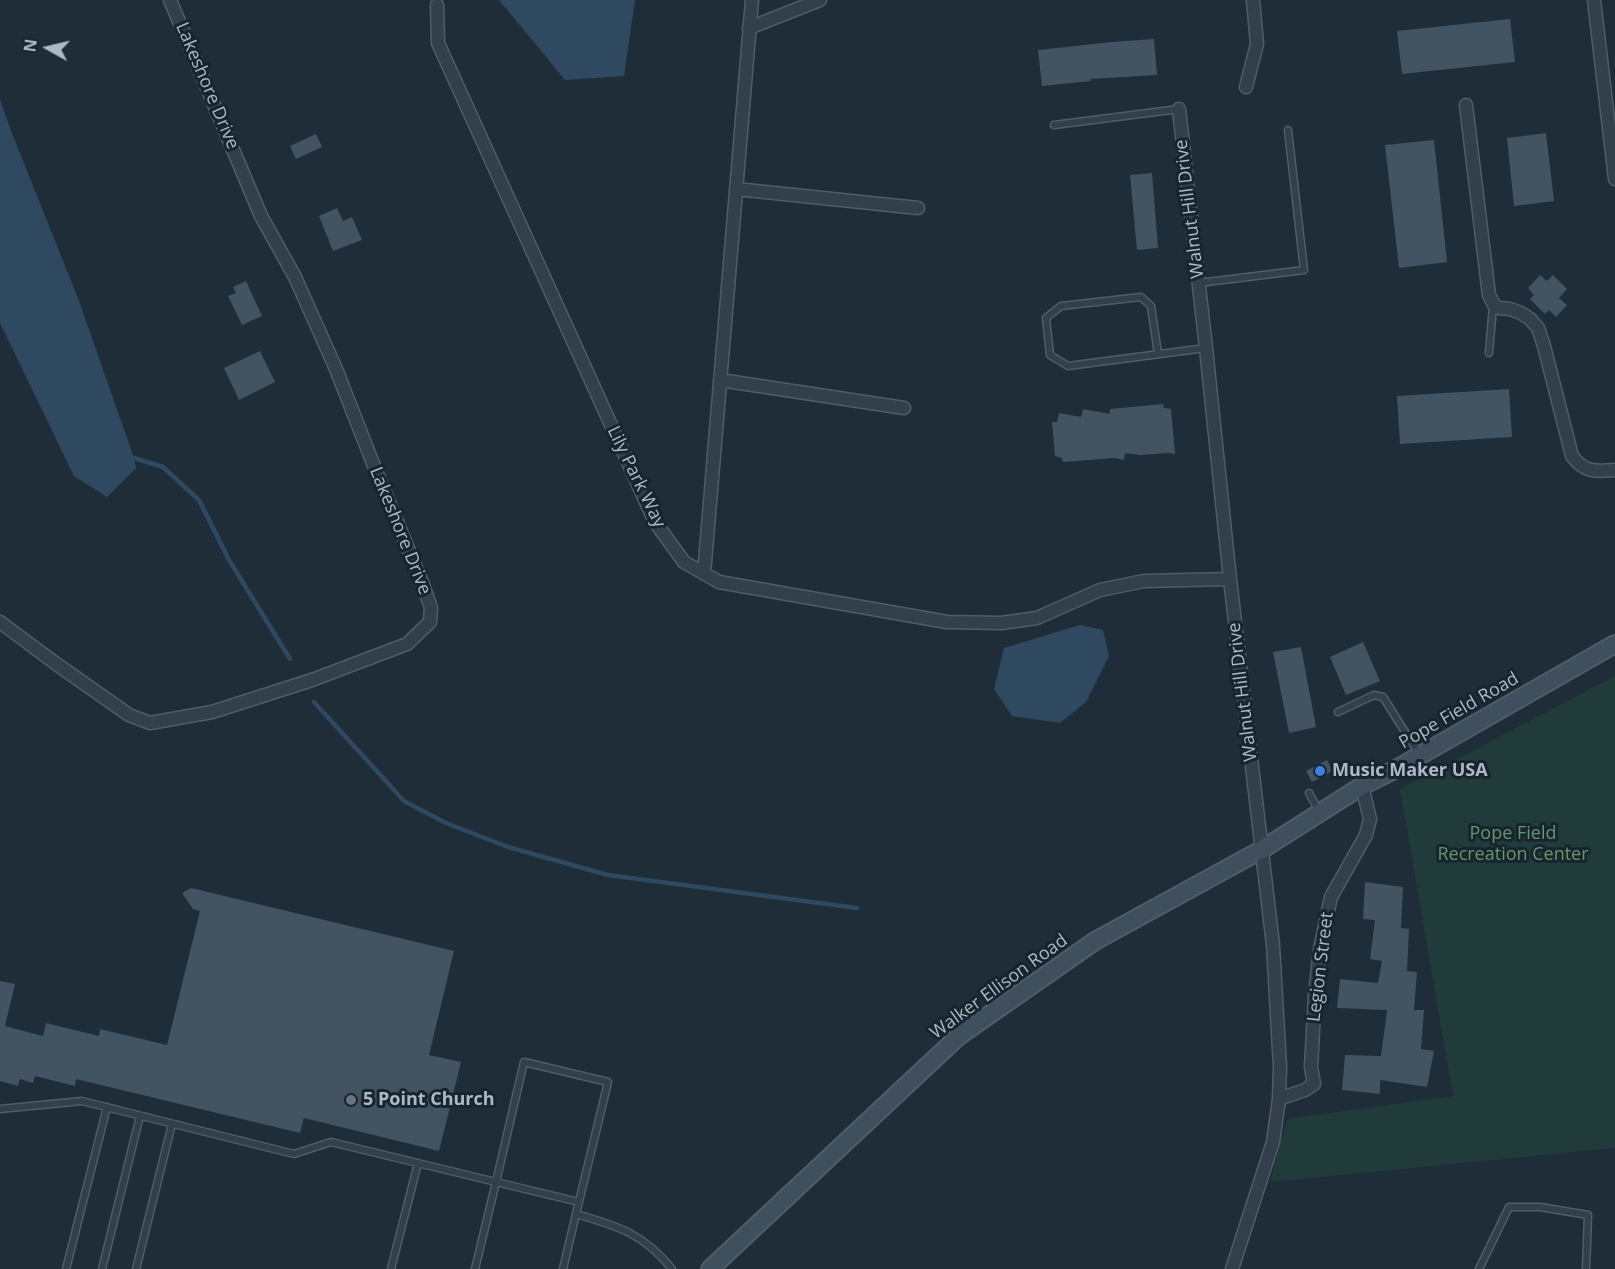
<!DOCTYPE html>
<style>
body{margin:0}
#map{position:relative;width:1615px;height:1269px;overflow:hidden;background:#1f2d39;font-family:"Open Sans",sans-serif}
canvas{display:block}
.north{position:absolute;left:18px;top:18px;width:60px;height:60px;-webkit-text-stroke:4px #18242e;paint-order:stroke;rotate:278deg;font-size:16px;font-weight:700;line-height:24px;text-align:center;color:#adbac6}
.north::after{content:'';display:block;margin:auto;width:21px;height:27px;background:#adbac6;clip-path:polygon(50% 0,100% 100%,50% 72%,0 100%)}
</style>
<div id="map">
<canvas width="1615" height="1269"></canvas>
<div class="north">N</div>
</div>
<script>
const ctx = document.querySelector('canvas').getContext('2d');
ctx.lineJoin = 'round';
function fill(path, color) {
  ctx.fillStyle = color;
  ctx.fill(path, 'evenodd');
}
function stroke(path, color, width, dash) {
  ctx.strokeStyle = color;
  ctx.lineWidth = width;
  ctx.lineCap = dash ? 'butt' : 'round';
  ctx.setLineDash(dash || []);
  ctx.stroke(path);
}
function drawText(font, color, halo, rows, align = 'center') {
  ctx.font = font + ' "Open Sans",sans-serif';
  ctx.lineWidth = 6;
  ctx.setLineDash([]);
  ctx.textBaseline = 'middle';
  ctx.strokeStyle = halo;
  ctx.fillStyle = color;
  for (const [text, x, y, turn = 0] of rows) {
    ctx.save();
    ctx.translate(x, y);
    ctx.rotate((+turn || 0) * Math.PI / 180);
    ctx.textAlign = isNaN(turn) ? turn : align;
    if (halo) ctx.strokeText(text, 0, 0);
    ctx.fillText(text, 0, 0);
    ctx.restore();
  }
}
fill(new Path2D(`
 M1615 676V1148L1270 1182 1287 1119 1453 1096 1400 789Z`), '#213a3a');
fill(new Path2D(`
 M499 0H635L624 76 565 80Z
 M0 99 11 131 79 301 134 458 136 468 107 497 74 476 0 323Z
 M1080 625 1103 630 1109 656 1086 702 1060 723 1012 716 994 689 1004 648Z`), '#2f4a60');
stroke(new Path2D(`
 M134 458 163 467 199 500 229 560 290 659
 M314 702 404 801 446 823 508 847 608 875 857 908`), '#2f4a60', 4.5);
fill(new Path2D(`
 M1510 19 1515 62 1402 74 1397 31Z
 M1154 39 1157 75 1090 79 1091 81 1042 86 1038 50 1112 42Z
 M1546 133 1554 201 1514 206 1507 138Z
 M316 134 322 147 296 159 290 146Z
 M1434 140 1447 262 1399 268 1385 145Z
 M1152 173 1158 248 1137 250 1130 175Z
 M337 208 343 221 352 217 362 240 333 251 319 216Z
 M1540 275 1547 281 1553 275 1567 289 1559 298 1567 305 1556 317 1549 310 1545 314 1530 299 1534 295 1528 288Z
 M246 281 262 316 242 325 228 296 236 293 233 287Z
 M260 351 275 382 239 400 224 368Z
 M1509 389 1512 437 1400 444 1397 396Z
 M1163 404 1164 408 1171 409 1175 454 1168 453 1140 455 1125 453 1124 460 1114 458 1063 462 1062 458 1055 456 1052 422H1057L1059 413 1081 417 1083 409 1110 414V409Z
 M1363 642 1380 681 1346 695 1330 657Z
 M1301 647 1316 727 1289 733 1273 652Z
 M1327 760 1333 771 1312 782 1306 771Z
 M1365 882 1403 887 1401 928 1409 929 1407 971 1417 972 1414 1010H1424L1421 1049 1434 1051 1427 1087 1380 1080V1094L1342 1090 1345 1055 1381 1056 1387 1010 1337 1008 1340 979 1378 983 1382 961 1370 959 1375 920 1363 919Z
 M191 888 454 951 429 1055 461 1062 439 1151 304 1118 300 1133 76 1079 75 1086 35 1076 33 1083 20 1079 18 1086 0 1081V981L15 984 5 1026 43 1036 46 1023 99 1036 100 1029 167 1045 200 911 193 909 182 893Z`), '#425361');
const lane = new Path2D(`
 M1054 125 1179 109
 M1199 283 1304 270 1288 130
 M1489 353 1493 306
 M1158 354 1151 306 1141 297 1061 306 1046 318 1050 355 1068 366 1206 348
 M1338 712 1374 695 1383 697 1419 754
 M1309 793 1319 811
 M0 1109 82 1101 294 1154 331 1142 496 1182 475 1269
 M576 1214 608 1082 524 1062 496 1182 579 1202
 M66 1269 107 1107
 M102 1269 140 1116
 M136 1269 172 1124
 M391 1269 418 1163
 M563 1269 576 1214C618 1226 644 1234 672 1269
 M1479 1269 1509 1207H1540L1588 1215 1586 1269`);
const street = new Path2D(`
 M1594 0 1615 179
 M437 5 438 43 655 522 684 562 719 582 947 622 1001 623 1037 618 1100 590 1144 581 1230 579
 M749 28 820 0
 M1246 87 1257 44 1253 0
 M1466 105 1489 295 1494 305 1499 308 1510 309 1521 313 1530 319 1538 328 1544 346 1572 456C1584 472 1595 472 1615 470
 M1179 109 1206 348 1230 579 1273 945 1280 1067 1279 1099 1273 1142 1232 1269
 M736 189 918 208
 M720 380 904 408
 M704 574 752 0
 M0 622 55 663 129 715 150 723 212 712 312 680 407 644 430 622 431 608 422 582 376 471 336 369 295 277 261 216 170 0
 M1279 1099 1305 1090 1314 1084 1311 1067 1315 995 1320 949 1331 897 1366 835 1370 819 1362 786`);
const secondary = new Path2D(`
 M710 1269 959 1036 1095 941 1261 850 1362 786 1398 768 1615 644`);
stroke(lane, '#505d67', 9);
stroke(street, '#505d67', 15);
stroke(secondary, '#505d67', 20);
stroke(lane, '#333f4a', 6);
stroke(street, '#333f4a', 12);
stroke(secondary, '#404f5d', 16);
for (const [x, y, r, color] of [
 [1320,771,6,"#3f7fe0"],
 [351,1100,6,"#6b7280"]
]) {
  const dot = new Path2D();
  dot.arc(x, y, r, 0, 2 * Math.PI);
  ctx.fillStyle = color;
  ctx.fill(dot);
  stroke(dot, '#18242e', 2);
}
drawText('18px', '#adbac6', '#18242e', [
 ["Lakeshore Drive",207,86,67],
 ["Walnut Hill Drive",1190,209,-97],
 ["Lily Park Way",636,477,64],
 ["Lakeshore Drive",400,531,68],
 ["Walnut Hill Drive",1243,692,-97],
 ["Pope Field Road",1459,711,-30],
 ["Legion Street",1321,967,-83],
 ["Walker Ellison Road",999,987,-36]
]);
drawText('bold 18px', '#adbac6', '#18242e', [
 ["Music Maker USA",1332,771],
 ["5 Point Church",363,1100]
], 'left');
drawText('18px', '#639869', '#18242e', [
 ["Pope Field",1513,834],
 ["Recreation Center",1513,855]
]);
</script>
